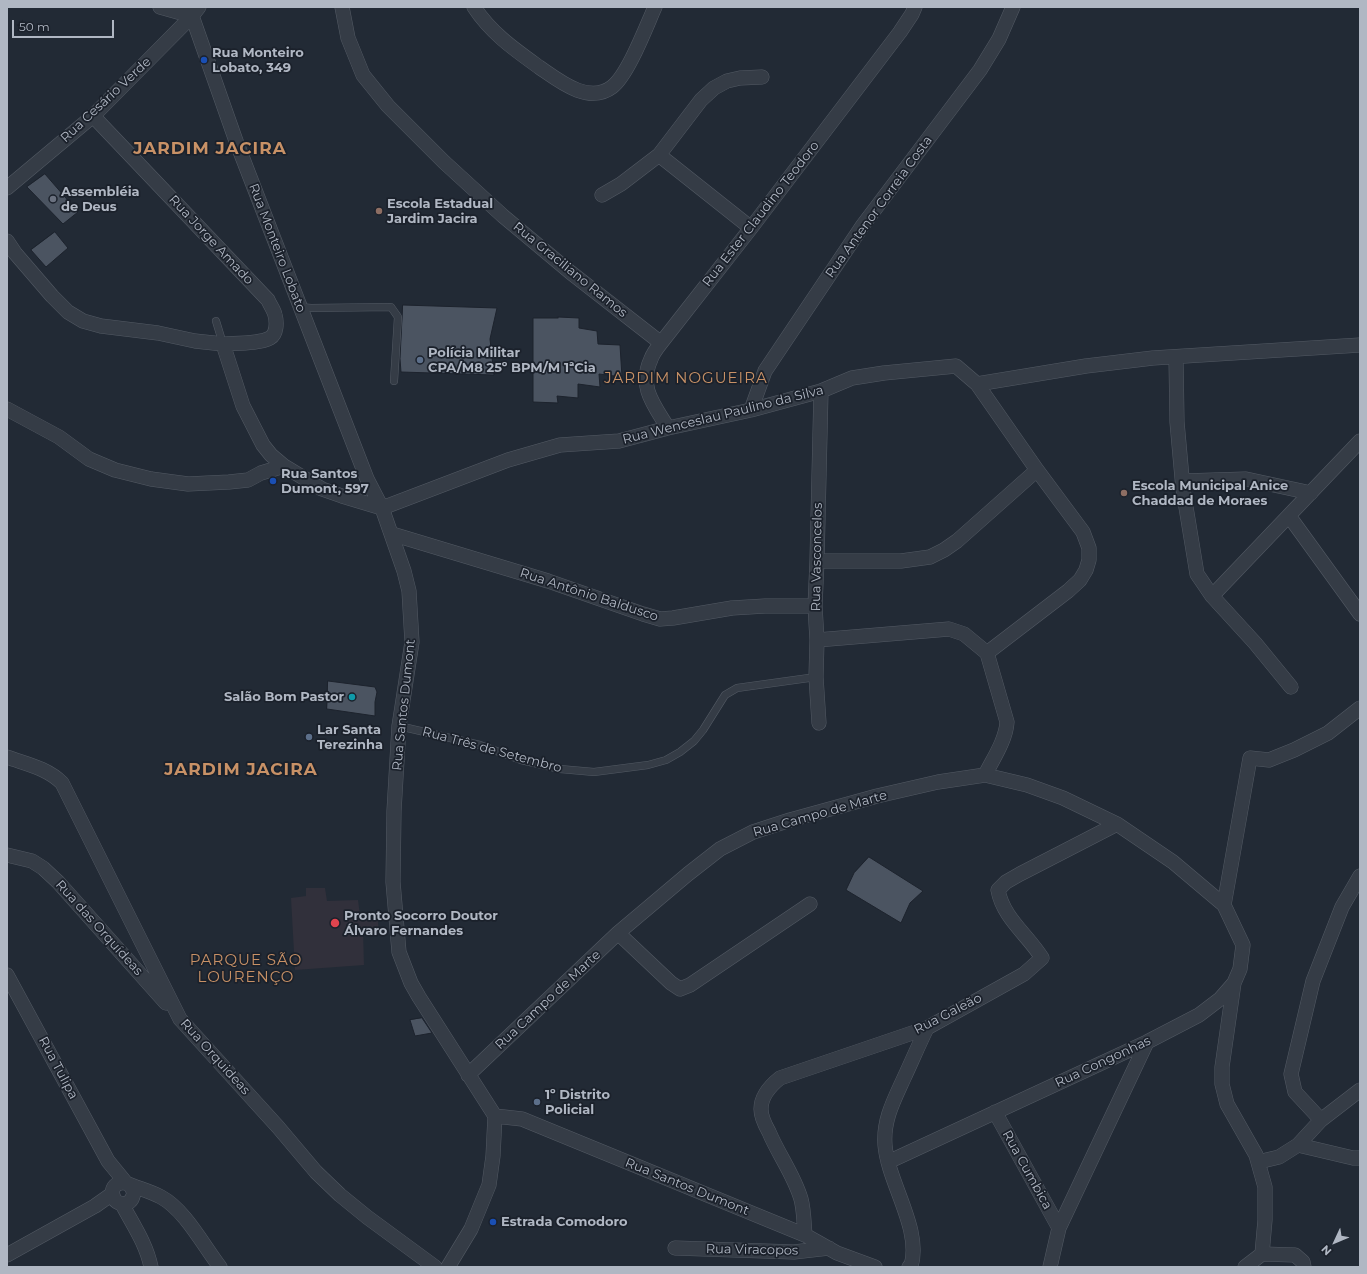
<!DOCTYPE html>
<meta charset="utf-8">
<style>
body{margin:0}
#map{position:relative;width:1367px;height:1274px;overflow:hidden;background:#222a35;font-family:Montserrat,sans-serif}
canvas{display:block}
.frame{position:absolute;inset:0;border:8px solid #b0b7c3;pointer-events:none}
.north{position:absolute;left:1315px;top:1222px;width:40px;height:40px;-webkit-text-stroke:3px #1b212b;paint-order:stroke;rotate:226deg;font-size:11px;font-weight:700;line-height:16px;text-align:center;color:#b0b7c3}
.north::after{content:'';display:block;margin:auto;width:14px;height:18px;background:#b0b7c3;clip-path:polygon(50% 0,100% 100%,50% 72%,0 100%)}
.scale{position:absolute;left:12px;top:20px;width:102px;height:18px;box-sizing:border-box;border:2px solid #b0b7c3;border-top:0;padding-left:5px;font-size:12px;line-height:14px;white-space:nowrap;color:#b0b7c3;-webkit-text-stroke:3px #1b212b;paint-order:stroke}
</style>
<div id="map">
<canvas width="1367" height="1274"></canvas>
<div class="frame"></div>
<div class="north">N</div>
<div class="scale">50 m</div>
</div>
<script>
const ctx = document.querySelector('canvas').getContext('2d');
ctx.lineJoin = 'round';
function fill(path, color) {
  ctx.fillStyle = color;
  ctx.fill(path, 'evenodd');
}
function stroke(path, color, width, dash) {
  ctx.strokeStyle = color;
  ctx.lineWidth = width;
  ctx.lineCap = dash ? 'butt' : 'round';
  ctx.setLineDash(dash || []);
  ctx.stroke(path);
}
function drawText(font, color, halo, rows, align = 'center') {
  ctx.font = font + ' Montserrat,sans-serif';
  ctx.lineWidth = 3.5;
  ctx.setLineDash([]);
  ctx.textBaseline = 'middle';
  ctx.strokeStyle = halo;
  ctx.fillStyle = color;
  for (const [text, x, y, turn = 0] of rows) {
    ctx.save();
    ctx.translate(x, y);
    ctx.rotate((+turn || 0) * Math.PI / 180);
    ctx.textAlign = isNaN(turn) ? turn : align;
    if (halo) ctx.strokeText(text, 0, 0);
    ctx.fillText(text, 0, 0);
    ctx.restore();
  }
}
fill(new Path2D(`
 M306 888H325L327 901 358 900 360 915 377 914 379 931 363 932 364 965 295 970 291 898 306 896Z`), '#31303b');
const building = new Path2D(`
 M45 174 78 212 63 224 27 187Z
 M55 232 68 248 46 267 31 250Z
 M403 305 497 308 490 339 494 375 401 372 400 359Z
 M558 317 579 318V328L597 331 598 344 620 345 622 377 599 374 600 387 578 384V398L557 396 558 403 533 402V318H558Z
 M328 681 375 687 377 692 375 702V716L327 709Z
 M869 857 923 891 910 903 901 923 846 890 854 873Z
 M422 1018 432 1033 415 1036 410 1020Z`);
fill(building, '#4b5461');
stroke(building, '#1d232d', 1);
const service = new Path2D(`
 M300 307 311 308 391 307 398 317 394 381
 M216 321 223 344
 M399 726 480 745 521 760 560 769 594 772 648 765 666 760 680 752 694 741 703 730 725 695 737 688 816 677`);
const minor = new Path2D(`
 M160 7 192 16 236 141 355 448 367 479 382 508 404 571 409 591 412 642 399 726 394 811 393 882 399 952 411 983 419 997 495 1116 493 1156 489 1185 471 1229 448 1267
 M342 7 348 38 363 75 388 106 444 162 503 216 570 272 661 343
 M474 7C491 33 514 49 539 67 558 80 588 105 612 87 628 75 646 27 655 7
 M93 116 268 300C270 305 274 310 275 315 277 322 277 334 270 338 259 344 235 343 223 344
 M659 155 751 228
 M7 188 93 116 192 16 199 7
 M602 195 621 184 659 155 701 100 714 88 727 81 740 78 762 77
 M7 241 15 253 52 296 68 312 83 321 101 326 158 333 195 341 223 344 243 406 263 445 271 455 284 466 322 489 342 496 382 508
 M1176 358 1177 422 1183 489 1197 574 1212 596 1255 643 1291 687
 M977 384 1086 366 1153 358 1360 345
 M7 409 59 437 89 459 115 470 151 479 188 484 229 482 248 480 261 473 284 466
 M751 410 765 371 863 225 980 70 999 39 1013 7
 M668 428C654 405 638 387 651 359 653 353 657 348 661 343L751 228 900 32 912 14 915 7
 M1183 481 1246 479 1311 493
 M382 508 508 460 560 445 619 441 668 428 751 410 821 391 852 378 884 373 956 366 977 384 1037 470 1083 532 1089 548V560L1086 570 1080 580 1068 591 987 653
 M1289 516 1360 614
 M392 534 548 581 643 614 660 619 673 618 732 608 765 606H815
 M817 561H901L930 557 944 550 957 541 1037 470
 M1212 596 1360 441
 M817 640 949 629 964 634 987 653
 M819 723 816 677 817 640 815 606 817 561 821 391
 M7 757C26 764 47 768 62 783L180 1019 278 1127 316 1172 340 1195 367 1217 435 1267
 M985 775C993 759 1006 740 1007 722L987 653
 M7 855 32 861 43 868 58 882 166 1003
 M1224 905 1250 758 1269 760 1294 750 1328 733 1360 708
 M618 933 671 983 680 989 690 985 810 904
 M7 975 108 1161 126 1183
 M1234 983 1222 1067V1084L1227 1104 1256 1155 1265 1187V1220L1262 1254 1245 1267
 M468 1075 618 933 688 874 720 849 753 832 790 820 877 796 938 782 985 775 1027 785 1063 798 1117 824 1173 862 1224 905 1243 945 1240 969 1234 983 1220 999 1199 1015 1147 1042 888 1162
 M995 1112 1059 1228
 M495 1116 522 1119 805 1235 837 1253 875 1267
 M1321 1120 1295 1092 1291 1074 1313 981 1342 907 1360 876
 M1298 1145 1353 1158H1360
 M1258 1162 1279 1157 1298 1145 1321 1120 1360 1090
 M130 1185 134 1192C133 1197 132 1201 127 1203 111 1209 105 1180 126 1183 137 1188 150 1191 161 1197 185 1210 203 1245 220 1267
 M122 1204C133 1225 146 1243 151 1267
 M805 1235C804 1224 804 1210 801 1199 794 1175 778 1154 769 1132 765 1125 761 1117 761 1109 761 1096 770 1086 780 1078L927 1028 1024 974 1042 958C1028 935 1003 918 998 890L1006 882 1020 874 1117 824
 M675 1248 794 1252 829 1248
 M1262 1254 1295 1255 1303 1262 1304 1267
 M7 1255 95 1206 112 1194
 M909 1267 911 1266C922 1229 888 1183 885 1145 883 1120 894 1100 904 1078 912 1061 919 1044 927 1028
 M1050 1267 1059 1228 1147 1042`);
stroke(service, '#535a64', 8);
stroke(minor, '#535a64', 15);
stroke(service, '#353c46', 7);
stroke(minor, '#353c46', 14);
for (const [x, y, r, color] of [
 [204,60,4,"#1a4fb4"],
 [53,199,4,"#6b7280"],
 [379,211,4,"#8d6e63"],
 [420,360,4,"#5c6f8a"],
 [273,481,4,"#1a4fb4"],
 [1124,493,4,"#8d6e63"],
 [352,697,4,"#0f9aa8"],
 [309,737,4,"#5c6f8a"],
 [335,923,5,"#e0444e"],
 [537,1102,4,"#5c6f8a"],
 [493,1222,4,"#1a4fb4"]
]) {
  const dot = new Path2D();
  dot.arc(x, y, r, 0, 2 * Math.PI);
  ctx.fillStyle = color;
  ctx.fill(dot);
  stroke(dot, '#1b212b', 1.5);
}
drawText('bold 13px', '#b0b7c3', '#1b212b', [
 ["Rua Monteiro",212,53],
 ["Lobato, 349",212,68],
 ["Assembléia",61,192],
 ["de Deus",61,207],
 ["Escola Estadual",387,204],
 ["Jardim Jacira",387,219],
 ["Polícia Militar",428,353],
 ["CPA/M8 25º BPM/M 1ªCia",428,368],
 ["Rua Santos",281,474],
 ["Dumont, 597",281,489],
 ["Escola Municipal Anice",1132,486],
 ["Chaddad de Moraes",1132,501],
 ["Salão Bom Pastor",344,697,"right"],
 ["Lar Santa",317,730],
 ["Terezinha",317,745],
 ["Pronto Socorro Doutor",344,916],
 ["Álvaro Fernandes",344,931],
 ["1º Distrito",545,1095],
 ["Policial",545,1110],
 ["Estrada Comodoro",501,1222]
], 'left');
drawText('13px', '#b0b7c3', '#1b212b', [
 ["Rua Cesário Verde",106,100,-43],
 ["Rua Antenor Correia Costa",879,207,-54],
 ["Rua Ester Claudino Teodoro",761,214,-52],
 ["Rua Jorge Amado",211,240,47],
 ["Rua Monteiro Lobato",277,248,69],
 ["Rua Graciliano Ramos",570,270,39],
 ["Rua Wenceslau Paulino da Silva",723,415,-14],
 ["Rua Vasconcelos",817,557,-89],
 ["Rua Antônio Baldusco",589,595,18],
 ["Rua Santos Dumont",404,705,-84],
 ["Rua Três de Setembro",492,750,15],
 ["Rua Campo de Marte",820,814,-16],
 ["Rua das Orquídeas",99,928,48],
 ["Rua Campo de Marte",548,1000,-43],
 ["Rua Galeão",948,1014,-27],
 ["Rua Orquideas",215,1057,48],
 ["Rua Congonhas",1103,1062,-25],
 ["Rua Tulipa",58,1068,62],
 ["Rua Cumbica",1027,1170,61],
 ["Rua Santos Dumont",687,1187,22],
 ["Rua Viracopos",752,1250,1]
]);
ctx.letterSpacing = '1px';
drawText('15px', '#c89166', '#1b212b', [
 ["JARDIM NOGUEIRA",686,379],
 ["PARQUE SÃO",246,961],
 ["LOURENÇO",246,978]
]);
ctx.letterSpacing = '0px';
ctx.letterSpacing = '1px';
drawText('bold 17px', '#c89166', '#1b212b', [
 ["JARDIM JACIRA",210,149],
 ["JARDIM JACIRA",241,770]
]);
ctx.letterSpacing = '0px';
</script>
